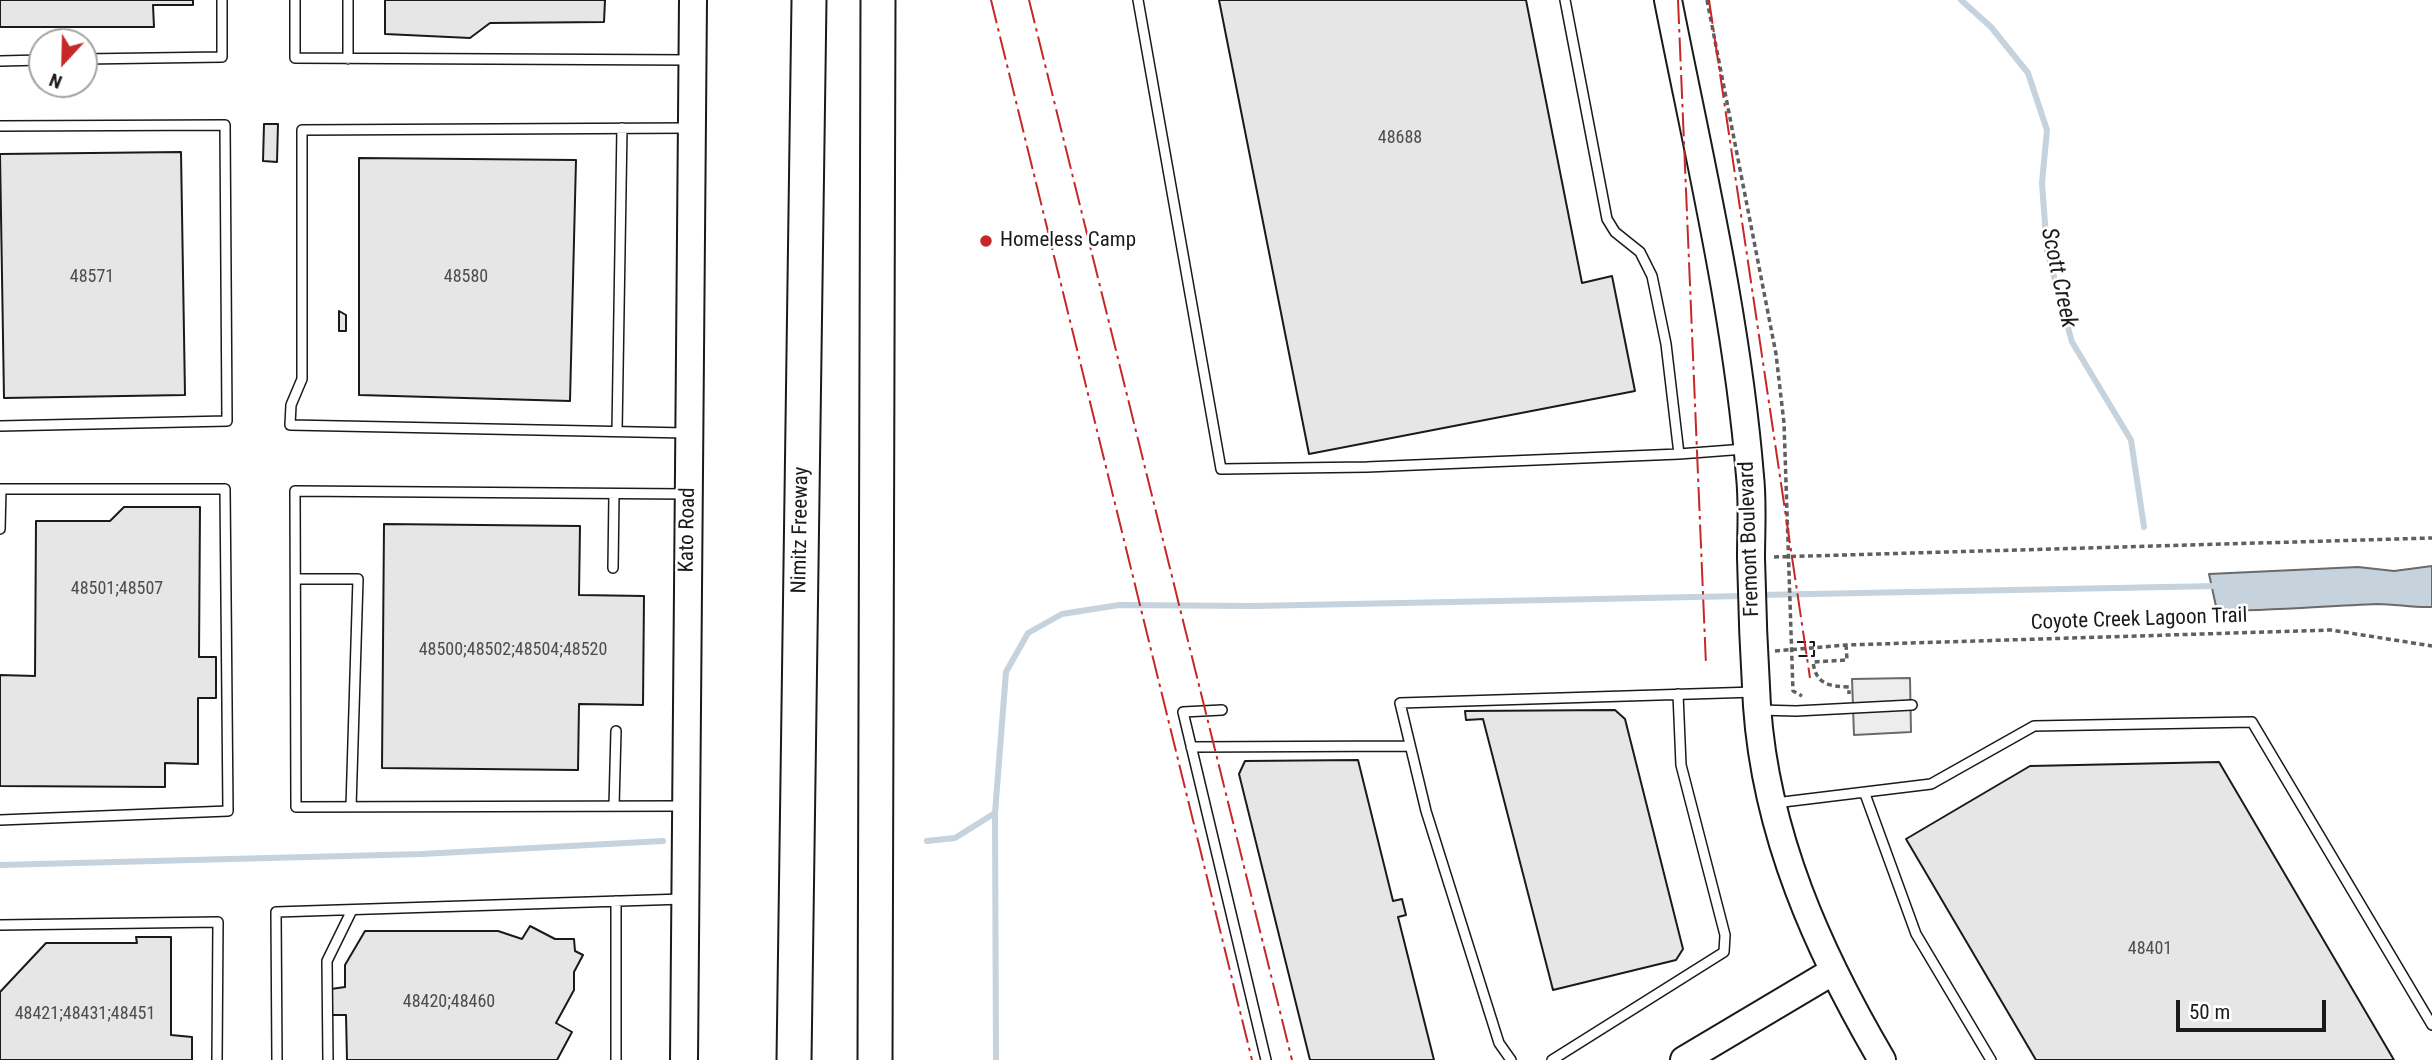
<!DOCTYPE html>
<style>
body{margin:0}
#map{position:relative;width:2432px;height:1060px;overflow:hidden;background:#fff;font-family:"Roboto Condensed",sans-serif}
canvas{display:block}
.north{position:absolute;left:28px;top:28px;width:70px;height:70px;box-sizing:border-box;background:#fff;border:2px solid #a3a3a3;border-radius:50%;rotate:202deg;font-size:19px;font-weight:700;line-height:28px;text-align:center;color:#1a1a1a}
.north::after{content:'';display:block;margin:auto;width:24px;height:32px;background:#c62828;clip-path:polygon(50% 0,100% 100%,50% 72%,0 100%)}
.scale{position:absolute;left:2176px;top:1000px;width:150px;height:32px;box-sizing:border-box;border:4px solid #1a1a1a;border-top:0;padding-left:9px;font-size:21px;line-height:24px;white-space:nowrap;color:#1a1a1a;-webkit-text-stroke:5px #fff;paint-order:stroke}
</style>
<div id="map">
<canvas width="2432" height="1060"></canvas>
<div class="north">N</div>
<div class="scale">50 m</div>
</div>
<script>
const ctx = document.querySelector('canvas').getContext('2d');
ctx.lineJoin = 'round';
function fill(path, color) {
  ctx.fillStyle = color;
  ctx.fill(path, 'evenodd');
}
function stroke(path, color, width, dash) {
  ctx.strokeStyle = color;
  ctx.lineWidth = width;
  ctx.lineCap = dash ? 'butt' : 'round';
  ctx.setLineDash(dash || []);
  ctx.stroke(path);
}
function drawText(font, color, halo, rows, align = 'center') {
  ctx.font = font + ' "Roboto Condensed",sans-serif';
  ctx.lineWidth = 5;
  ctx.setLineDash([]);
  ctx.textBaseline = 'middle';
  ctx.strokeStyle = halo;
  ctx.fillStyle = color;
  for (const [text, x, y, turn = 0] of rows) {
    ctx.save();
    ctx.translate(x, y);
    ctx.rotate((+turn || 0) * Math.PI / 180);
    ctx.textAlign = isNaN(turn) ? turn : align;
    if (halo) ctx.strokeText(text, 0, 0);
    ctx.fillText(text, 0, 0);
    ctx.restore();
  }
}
const parking = new Path2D(`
 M1910 678 1911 732 1854 735 1852 679Z`);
fill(parking, '#ededed');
stroke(parking, '#6a6a6a', 2);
const water = new Path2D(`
 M2432 566V607C2414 608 2396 604 2378 604 2324 606 2271 611 2217 611L2209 574 2358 567 2394 571Z`);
fill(water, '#c6d2dc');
stroke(water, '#6a6a6a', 2);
stroke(new Path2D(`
 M1961 0 1991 27 2028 73 2047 130 2042 183 2047 251 2072 342 2131 440 2144 527
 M1759 595 2217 586
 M927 841 955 838 995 813
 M0 865 422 854 663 841
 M996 1060 995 813 1006 672 1028 633 1062 614 1119 605 1254 606 1744 596`), '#c6d2dc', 6);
const building = new Path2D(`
 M0 0H193V5H153L154 27H0Z
 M385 0H605L604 22 490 23 470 38 385 34Z
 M1219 0H1526L1582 283 1612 276 1635 391 1309 454Z
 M264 124H278L277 162 263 161Z
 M181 152 185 395 4 398 0 154Z
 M359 158 576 160 570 401 359 395Z
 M339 311 346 315V331H339Z
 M124 507H200L199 657H216V698H198V764L165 763V787L0 786V675L35 676 36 521H110Z
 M384 524 580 526 579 595 644 596 643 705 579 704 578 770 382 768Z
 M1615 710 1625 719 1683 949 1676 960 1553 990 1483 719 1466 720 1465 711Z
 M1358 760 1393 901 1402 899 1406 915 1398 917 1434 1060H1310L1239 774 1245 761Z
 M2219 762 2394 1060H2036L1906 839 2030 766Z
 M530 926 555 939H574L575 951 583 955 574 972V990L556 1023 572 1032 557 1060H347L346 1015H332L331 989 345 987V965L365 931H498L522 939Z
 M136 937H171V1035L192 1037V1060H0V992L46 943H137Z`);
fill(building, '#e6e6e6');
stroke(building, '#1a1a1a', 2);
const lane = new Path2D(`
 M295 0V58L690 60
 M1138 0 1221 469 1367 467 1679 454
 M1565 0 1607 219 1615 232 1640 252 1652 276 1666 344 1679 454 1745 449
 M84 59 222 57V0
 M348 59V0
 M0 61 42 60
 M0 126 225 125 227 421 0 426
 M617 431 622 128
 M687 433 290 425 291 405 302 379V130L690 128
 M0 489H225L228 811 0 820
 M0 529 1 489
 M613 568 614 494
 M296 579H358L351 807
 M1222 710 1183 712 1266 1060
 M1759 710 1796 711 1912 705
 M1191 747 1410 746
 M1865 794 1916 934 1991 1060
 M1775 803 1931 784 2034 726 2252 722 2432 1025
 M614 806 616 731
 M682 806 296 807 295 491 686 494
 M616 901V1060
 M0 925 218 922 217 1060
 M277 1060 276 912 683 899
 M328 1060 327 961 352 910
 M1511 1060 1499 1043 1426 811 1400 703 1755 692
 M1552 1060 1724 952 1725 935 1681 765 1678 694`);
const secondary = new Path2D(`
 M1668 0C1699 157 1737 316 1750 476 1753 503 1751 531 1751 558 1752 608 1754 657 1757 706 1766 835 1818 951 1882 1060
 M684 1060 693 0
 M1684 1060 1832 972`);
const highway = new Path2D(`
 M794 1060 809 0
 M875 1060 878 0`);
stroke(lane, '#1a1a1a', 12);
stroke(secondary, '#1a1a1a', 30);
stroke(highway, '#1a1a1a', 37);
stroke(new Path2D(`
 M1707 0 1776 354 1784 423 1793 691 1802 696
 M1774 557 2432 538
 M1846 645 1847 660 1813 662C1816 685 1829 686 1849 687V694
 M1775 651 1846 645 2331 630 2432 646`), '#5f5f5f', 3.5, [5, 3.5]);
stroke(lane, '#fff', 9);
stroke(secondary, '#fff', 26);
stroke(highway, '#fff', 33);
stroke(new Path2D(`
 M1797 642H1814V656H1798`), '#1a1a1a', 2, [9, 3.5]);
stroke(new Path2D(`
 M991 0 1252 1060
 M1029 0 1292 1060
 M1678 0 1706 665
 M1709 0 1810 678`), '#c62828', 2, [24, 5, 3.5, 5]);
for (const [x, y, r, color] of [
 [986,241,7,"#c62828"]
]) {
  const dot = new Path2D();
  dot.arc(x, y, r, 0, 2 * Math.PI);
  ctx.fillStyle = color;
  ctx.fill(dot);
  stroke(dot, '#fff', 2.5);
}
drawText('18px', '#4d4d4d', null, [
 ["48688",1400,138],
 ["48571",92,277],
 ["48580",466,277],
 ["48501;48507",117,589],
 ["48500;48502;48504;48520",513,650],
 ["48401",2150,949],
 ["48420;48460",449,1002],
 ["48421;48431;48451",85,1014]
]);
drawText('21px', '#1a1a1a', '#fff', [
 ["Homeless Camp",1000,241]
], 'left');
drawText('21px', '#1a1a1a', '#fff', [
 ["Kato Road",688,530,-89],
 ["Nimitz Freeway",801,530,-89],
 ["Fremont Boulevard",1750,539,-92],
 ["Coyote Creek Lagoon Trail",2139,620,-2]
]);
drawText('italic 23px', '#1a1a1a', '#fff', [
 ["Scott Creek",2058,278,78]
]);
</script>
